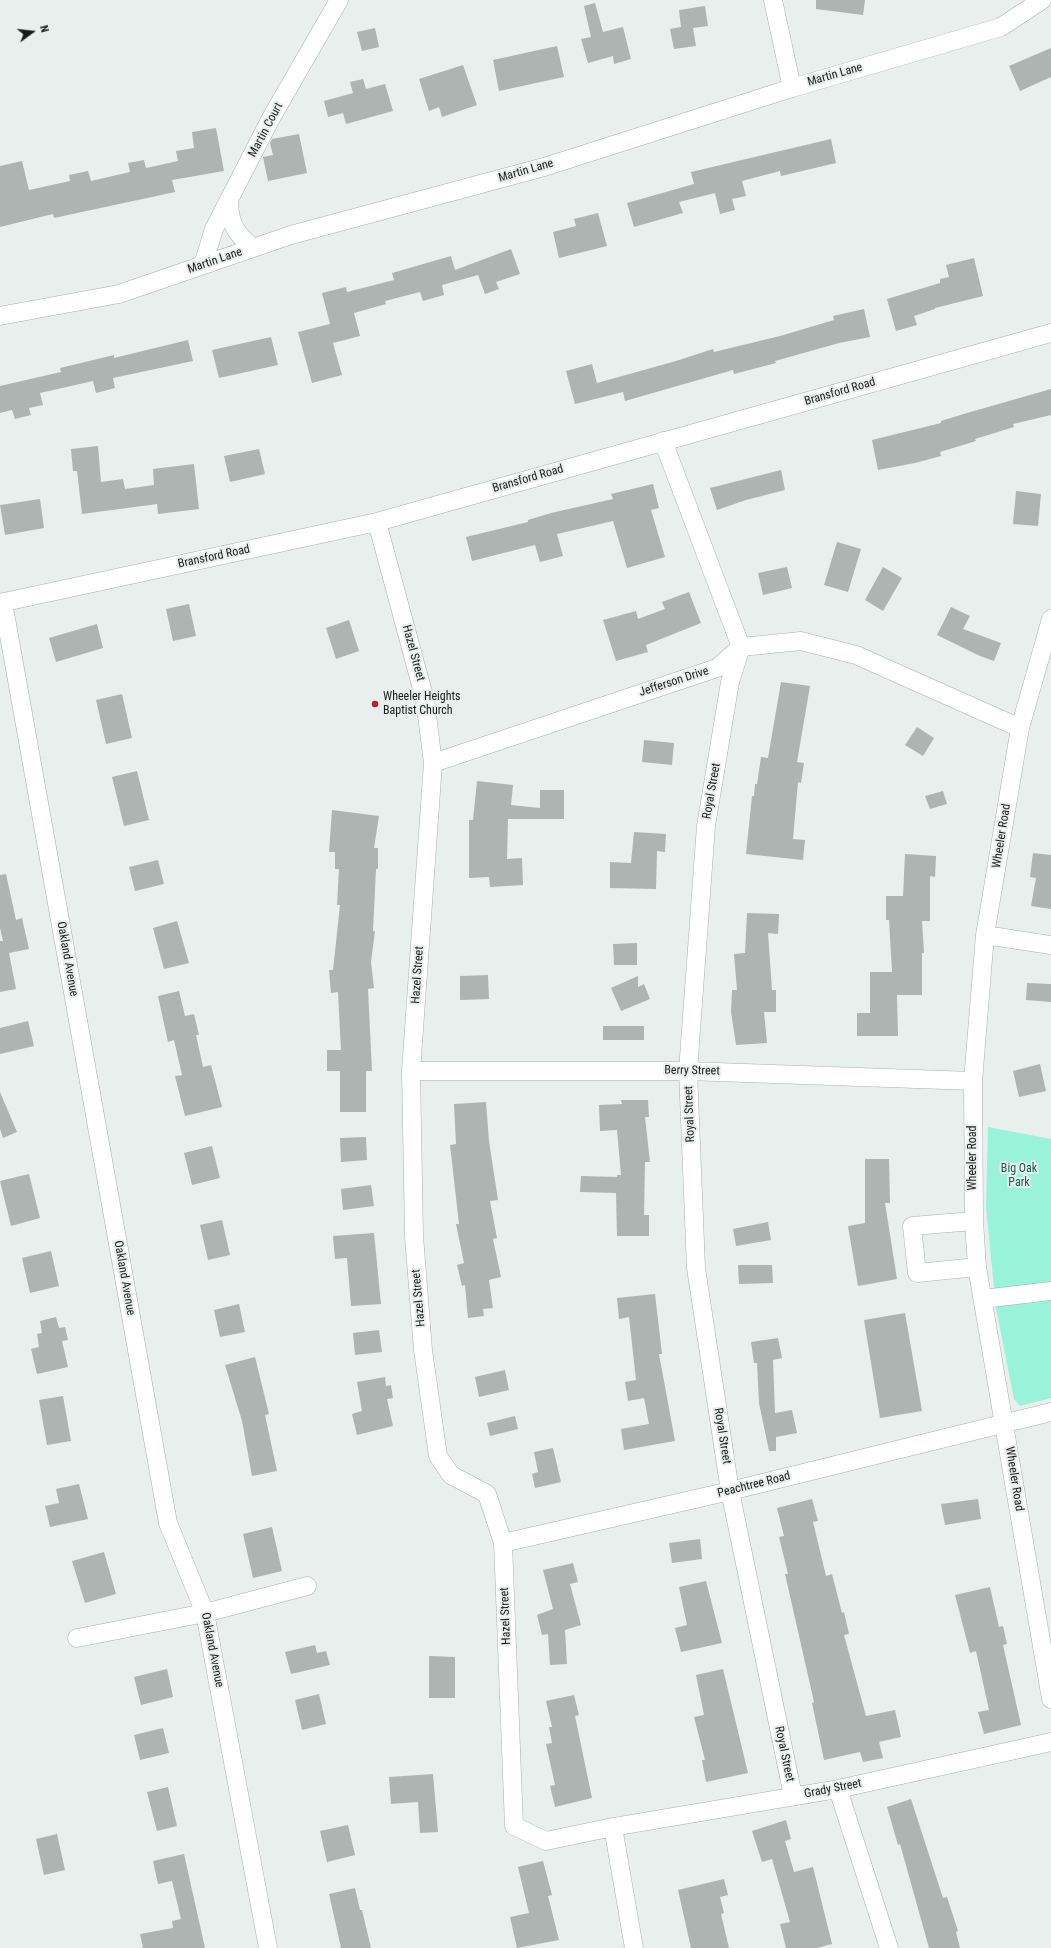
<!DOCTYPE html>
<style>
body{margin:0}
#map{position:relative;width:1051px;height:1948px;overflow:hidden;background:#e8efec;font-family:"Roboto Condensed",sans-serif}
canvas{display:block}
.north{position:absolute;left:12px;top:12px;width:40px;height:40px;-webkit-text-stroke:3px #e8efec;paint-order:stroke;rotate:75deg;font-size:11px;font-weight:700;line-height:16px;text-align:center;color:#191b1a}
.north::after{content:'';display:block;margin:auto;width:14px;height:18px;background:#191b1a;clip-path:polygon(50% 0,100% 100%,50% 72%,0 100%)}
</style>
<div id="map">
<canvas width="1051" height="1948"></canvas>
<div class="north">N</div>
</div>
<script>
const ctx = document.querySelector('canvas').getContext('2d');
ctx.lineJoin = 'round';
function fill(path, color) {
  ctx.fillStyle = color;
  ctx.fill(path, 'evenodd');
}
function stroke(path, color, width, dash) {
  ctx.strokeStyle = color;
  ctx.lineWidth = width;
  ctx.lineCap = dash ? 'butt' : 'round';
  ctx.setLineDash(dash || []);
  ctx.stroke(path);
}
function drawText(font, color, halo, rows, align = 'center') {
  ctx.font = font + ' "Roboto Condensed",sans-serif';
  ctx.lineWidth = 4;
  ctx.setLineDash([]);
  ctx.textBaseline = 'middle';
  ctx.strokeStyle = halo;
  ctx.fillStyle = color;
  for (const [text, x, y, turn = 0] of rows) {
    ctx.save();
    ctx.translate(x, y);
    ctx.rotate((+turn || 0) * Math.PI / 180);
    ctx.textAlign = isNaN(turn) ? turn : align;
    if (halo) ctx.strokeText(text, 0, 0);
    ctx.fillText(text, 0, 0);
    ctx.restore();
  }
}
fill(new Path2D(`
 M988 1127 1051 1139V1398L1020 1406 1014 1399 996 1308 986 1207Z`), '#98f3d9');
fill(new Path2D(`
 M816 0H865L863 15 816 9Z
 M595 3 603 32 623 27 631 59 614 64 613 56 588 63 581 39 591 37 584 6Z
 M705 6 708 26 693 28 696 46 674 49 670 29 681 27 679 10Z
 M375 28 379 47 362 51 357 32Z
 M557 46 564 77 499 91 493 60Z
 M1051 48V77L1020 91 1009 66Z
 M463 65 477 105 442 117 439 107 429 111 419 79Z
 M363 79 366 89 385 84 393 111 346 124 343 113 328 117 324 101 353 93 350 82Z
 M216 128 224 171 172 180 175 192 54 218 53 214 0 227V166L22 161 29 190 70 181 69 175 88 171 91 181 130 172 128 163 144 160 146 168 178 161 176 151 194 148 192 132Z
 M299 134 307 173 268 181 263 157 273 155 270 143 272 139Z
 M831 139 836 163 781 176 780 171 742 181 746 196 732 199 735 210 720 214 715 193 679 202 683 213 634 227 627 203 694 184 691 172Z
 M598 213 607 246 559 258 553 232 576 226 574 219Z
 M511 249 520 274 496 282 499 289 485 294 478 275 442 285 444 295 423 301 420 292 385 301 386 304 354 313 360 336 333 343 342 375 312 383 298 332 330 324 322 293 346 287 347 292 394 280 392 273 451 256 455 270Z
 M974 258 983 296 935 308V309L914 316 917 325 896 331 887 299 940 283V279L949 277 946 265Z
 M864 309 870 337 839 343 775 361 776 363 734 374 733 370 625 401 623 392 575 404 566 371 592 364 597 383 676 361 713 349 714 352 780 336 834 320 833 316Z
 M271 337 278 365 219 378 212 350Z
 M188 340 193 361 113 378 115 388 96 393 93 381 40 393 43 405 29 408 31 415 15 419 12 410 0 413V386L61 372 60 368 114 355V358Z
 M1051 389V415L1013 424 1014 427 975 439 976 441 940 452 941 456 915 463 878 470 872 440 941 423V421L967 413Z
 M98 446 101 482 123 479 125 489 154 485 153 469 194 464 199 509 158 514 157 504 82 514 77 471H73L71 449Z
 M259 449 265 474 230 482 224 456Z
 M781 470 785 490 746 500 717 510 710 488Z
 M653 484 659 508 651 510 665 557 627 568 613 521 557 534 563 556 540 562 535 545 472 561 466 537 528 522V520L551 513 613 499 611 494Z
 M1016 491 1041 494 1038 526 1013 524Z
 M40 499 44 528 5 535 0 505Z
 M837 542 861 549 848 592 824 585Z
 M787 567 792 588 763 595 758 573Z
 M883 567 902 578 883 611 865 600Z
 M689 592 701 623 646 645 648 652 616 661 603 620 636 611 638 619 665 609 662 602Z
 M189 604 196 636 173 641 166 609Z
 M951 607 970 616 963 629 1001 643 994 661 980 656 937 635Z
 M349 620 359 651 336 659 326 628Z
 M97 624 103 648 56 662 49 638Z
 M781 682 810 686 797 762 804 763 801 783 798 782 793 839 805 840 803 860 746 854 752 796H754L755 784H757L761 757 768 758Z
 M122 694 132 738 106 744 96 700Z
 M917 727 934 738 923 756 905 745Z
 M644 740 674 743 672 765 642 762Z
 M137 771 149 820 124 826 112 777Z
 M477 781 513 785 511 805 540 808V790H564V819H508L507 859 522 858 523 885 490 887 489 877 469 878V820H473Z
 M943 791 947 804 930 809 925 796Z
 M332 810 379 816 374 848H378V869H376L373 931H375L371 962 374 988 368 989 372 1071H366V1112H340V1071H327V1050H341L338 992 331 993 329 970H333L340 905H337L339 869H335V852H329Z
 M634 832 666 834 665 852 657 851 656 889 610 888V862L631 863Z
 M1033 853 1051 855V909L1031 906 1036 878 1030 877Z
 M905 854 936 856 935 877 930 876V921H922L924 953H922V995H897L898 1036H857V1013H870V972H892L889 920H886V896H903Z
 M158 860 164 884 135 891 129 867Z
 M6 874 16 920 22 918 29 949 9 953 16 989 0 992V941H3L0 928V875Z
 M747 913 779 914 778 934 768 933 772 990H776V1012H764L767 1043 736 1045 731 1012 732 990H737L734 954 745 953Z
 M177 921 189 963 164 969 153 928Z
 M637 943V965H614L613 944Z
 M488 975 489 999 460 1000V976Z
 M638 976V987L644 984 650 999 621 1011 611 988Z
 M1027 983 1051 984V1002L1026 1000Z
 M179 991 185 1016 194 1014 199 1035H196L203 1067 211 1065 222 1107 185 1116 175 1076 182 1075 174 1040 168 1042 158 996Z
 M28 1021 34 1046 0 1054V1028Z
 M603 1026H644V1040H603Z
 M1040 1064 1046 1091 1019 1097 1013 1071Z
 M0 1092 17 1132 3 1138 0 1129Z
 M621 1100H648L649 1117H645L650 1162H645L644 1215H649V1236H617L616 1193 580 1192 581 1176 617 1177V1175H621L617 1130 600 1131 599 1105 622 1104Z
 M486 1102 489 1141 498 1200 490 1201 497 1238 493 1239 501 1277 489 1280 493 1308 483 1309 484 1316 468 1318 465 1285 462 1286 457 1265 464 1263 456 1224H459L450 1145 456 1144 454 1104Z
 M366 1137 367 1160 341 1162 340 1138Z
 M212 1146 220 1178 192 1185 184 1153Z
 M865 1159H889L890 1203H885L897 1279 858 1286 848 1226 865 1223Z
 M29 1174 40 1218 11 1226 0 1181Z
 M371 1185 374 1206 343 1210 341 1189Z
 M222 1220 230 1255 208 1260 200 1225Z
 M768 1222 771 1240 736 1246 733 1229Z
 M374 1233 381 1304 351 1306 347 1258 335 1259 333 1236Z
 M51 1251 59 1286 30 1293 22 1258Z
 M738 1265H772L773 1283 739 1284Z
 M655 1294 662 1354H659L675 1441 624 1450 621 1429 649 1424 644 1398 628 1401 625 1382 636 1380 629 1317 619 1319 617 1298Z
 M239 1304 245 1332 220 1337 214 1310Z
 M905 1313 922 1411 880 1418 864 1320Z
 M56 1317 59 1328 65 1327 68 1340 62 1341 68 1367 37 1374 31 1349 39 1347 37 1334 42 1333 40 1321Z
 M379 1330 382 1352 355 1355 353 1333Z
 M778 1338 782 1358 773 1360 775 1413 792 1410 797 1433 776 1437V1451H769L759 1403 757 1363H754L751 1342Z
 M255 1357 269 1414 265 1415 277 1471 252 1476 242 1421 225 1365Z
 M505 1370 509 1390 479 1397 475 1377Z
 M385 1377 386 1386 391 1385 393 1398 387 1399 393 1426 357 1435 352 1414 362 1411 357 1382Z
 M63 1396 71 1441 47 1445 39 1400Z
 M515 1416 518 1429 490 1436 487 1423Z
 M553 1448 561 1482 535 1488 532 1474 538 1472 534 1452Z
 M79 1484 88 1519 50 1527 45 1506 59 1503 56 1489Z
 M812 1499 818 1521 813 1522 826 1576 832 1574 842 1613 844 1612 849 1634 844 1635 866 1716 895 1710 901 1737 879 1742 883 1758 863 1762 860 1752 824 1760 812 1703 814 1702 785 1574H788L779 1537 784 1536 777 1508Z
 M978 1499 981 1519 945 1525 941 1504Z
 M272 1527 282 1571 253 1578 243 1534Z
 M700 1539 702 1559 672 1563 669 1543Z
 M104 1552 116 1594 85 1603 72 1561Z
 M573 1563 578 1582 570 1584 581 1625 565 1630 567 1664 550 1665 548 1634 542 1635 537 1615 553 1609 543 1570Z
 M706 1581 722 1643 681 1652 675 1628 687 1625 679 1587Z
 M990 1587 999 1627 1003 1626 1007 1644 1003 1645 1021 1725 984 1734 978 1712 989 1710 976 1651 970 1653 955 1595Z
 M315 1645 317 1653 326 1651 330 1665 291 1674 285 1652Z
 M429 1656 455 1657V1698H429Z
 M167 1669 173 1697 141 1705 134 1677Z
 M723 1669 748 1773 706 1782 702 1760H705L694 1717 704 1715 696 1675Z
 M319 1694 326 1724 302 1730 295 1700Z
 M574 1695 579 1715 575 1716 592 1798 555 1807 550 1786 555 1785 546 1744 552 1743 549 1727H552L546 1701Z
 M163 1728 169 1753 140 1760 134 1735Z
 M433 1774 438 1832 420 1833 418 1802 391 1804 389 1777Z
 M168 1787 177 1826 157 1831 147 1792Z
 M911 1799 943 1898 947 1897 958 1931 956 1932 960 1948H929L900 1844 898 1845 887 1807Z
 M786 1820 791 1839 785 1841 794 1872 813 1867 832 1944 817 1948H786L780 1924 790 1922 772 1859 762 1862 752 1831Z
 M348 1825 355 1855 327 1862 320 1831Z
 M57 1834 65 1870 44 1875 36 1839Z
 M184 1854 205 1948H143L140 1934 173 1928 172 1921 181 1919 172 1881 158 1884 153 1861Z
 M543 1861 552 1895 548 1896 559 1940 517 1948 510 1917 529 1913 518 1867Z
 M724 1879 728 1895 720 1897 724 1913 721 1914 729 1948H691L678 1890Z
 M355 1888 360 1910H362L371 1948H341L329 1894Z`), '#aeb4b2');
const minor = new Path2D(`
 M773 0 792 88
 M229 199C229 223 235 233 253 248
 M203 265 214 229 271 118 339 0
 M0 316 119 294 291 235 544 167 792 88 1001 27 1042 0
 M663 441 741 647 730 682 706 826 688 1071 696 1268 730 1491 793 1796
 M377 522 425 700 433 763 411 1071 414 1236 423 1350 438 1456 451 1475 487 1494 503 1543 514 1826 546 1841 613 1827 634 1948
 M3 602 168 1523 205 1613 268 1948
 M0 603 377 522 1051 333
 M1051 619 1020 728 985 935 973 1081 974 1221 977 1267 1051 1699
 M433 763 717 668 741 647 801 641 856 655 1020 728
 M985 935 1051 945
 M411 1071H688L973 1081
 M974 1221 912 1226 917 1273 977 1267
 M983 1299 1051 1291
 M503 1543 730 1491 1051 1412
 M77 1638 205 1613 307 1586
 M838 1789 889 1948
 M613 1827 838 1789 1051 1742`);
stroke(minor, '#a8afad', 19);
stroke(minor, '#fff', 18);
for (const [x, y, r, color] of [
 [375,704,4,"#b5233a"]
]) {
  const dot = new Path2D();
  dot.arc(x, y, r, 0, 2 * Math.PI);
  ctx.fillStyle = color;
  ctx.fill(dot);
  stroke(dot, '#e8efec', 1.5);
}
drawText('12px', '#191b1a', '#e8efec', [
 ["Martin Lane",835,75,-16],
 ["Martin Court",266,130,-62],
 ["Martin Lane",526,171,-16],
 ["Martin Lane",215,261,-19],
 ["Bransford Road",840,392,-16],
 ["Bransford Road",528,479,-16],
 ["Bransford Road",214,557,-12],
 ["Hazel Street",413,653,75],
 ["Jefferson Drive",674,682,-18],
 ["Royal Street",712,791,-80],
 ["Wheeler Road",1002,836,-81],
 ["Oakland Avenue",67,959,80],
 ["Hazel Street",418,975,-86],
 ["Berry Street",692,1071,1],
 ["Royal Street",690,1114,-92],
 ["Wheeler Road",973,1158,-90],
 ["Oakland Avenue",124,1278,80],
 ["Hazel Street",419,1298,-95],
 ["Royal Street",722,1436,81],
 ["Wheeler Road",1014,1479,81],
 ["Peachtree Road",754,1485,-14],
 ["Hazel Street",506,1616,-92],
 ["Oakland Avenue",212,1650,79],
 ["Royal Street",784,1754,78],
 ["Grady Street",833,1789,-11]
]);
drawText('12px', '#191b1a', '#e8efec', [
 ["Wheeler Heights",383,697],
 ["Baptist Church",383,711]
], 'left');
drawText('12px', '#116050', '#e8efec', [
 ["Big Oak",1019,1169],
 ["Park",1019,1183]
]);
</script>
